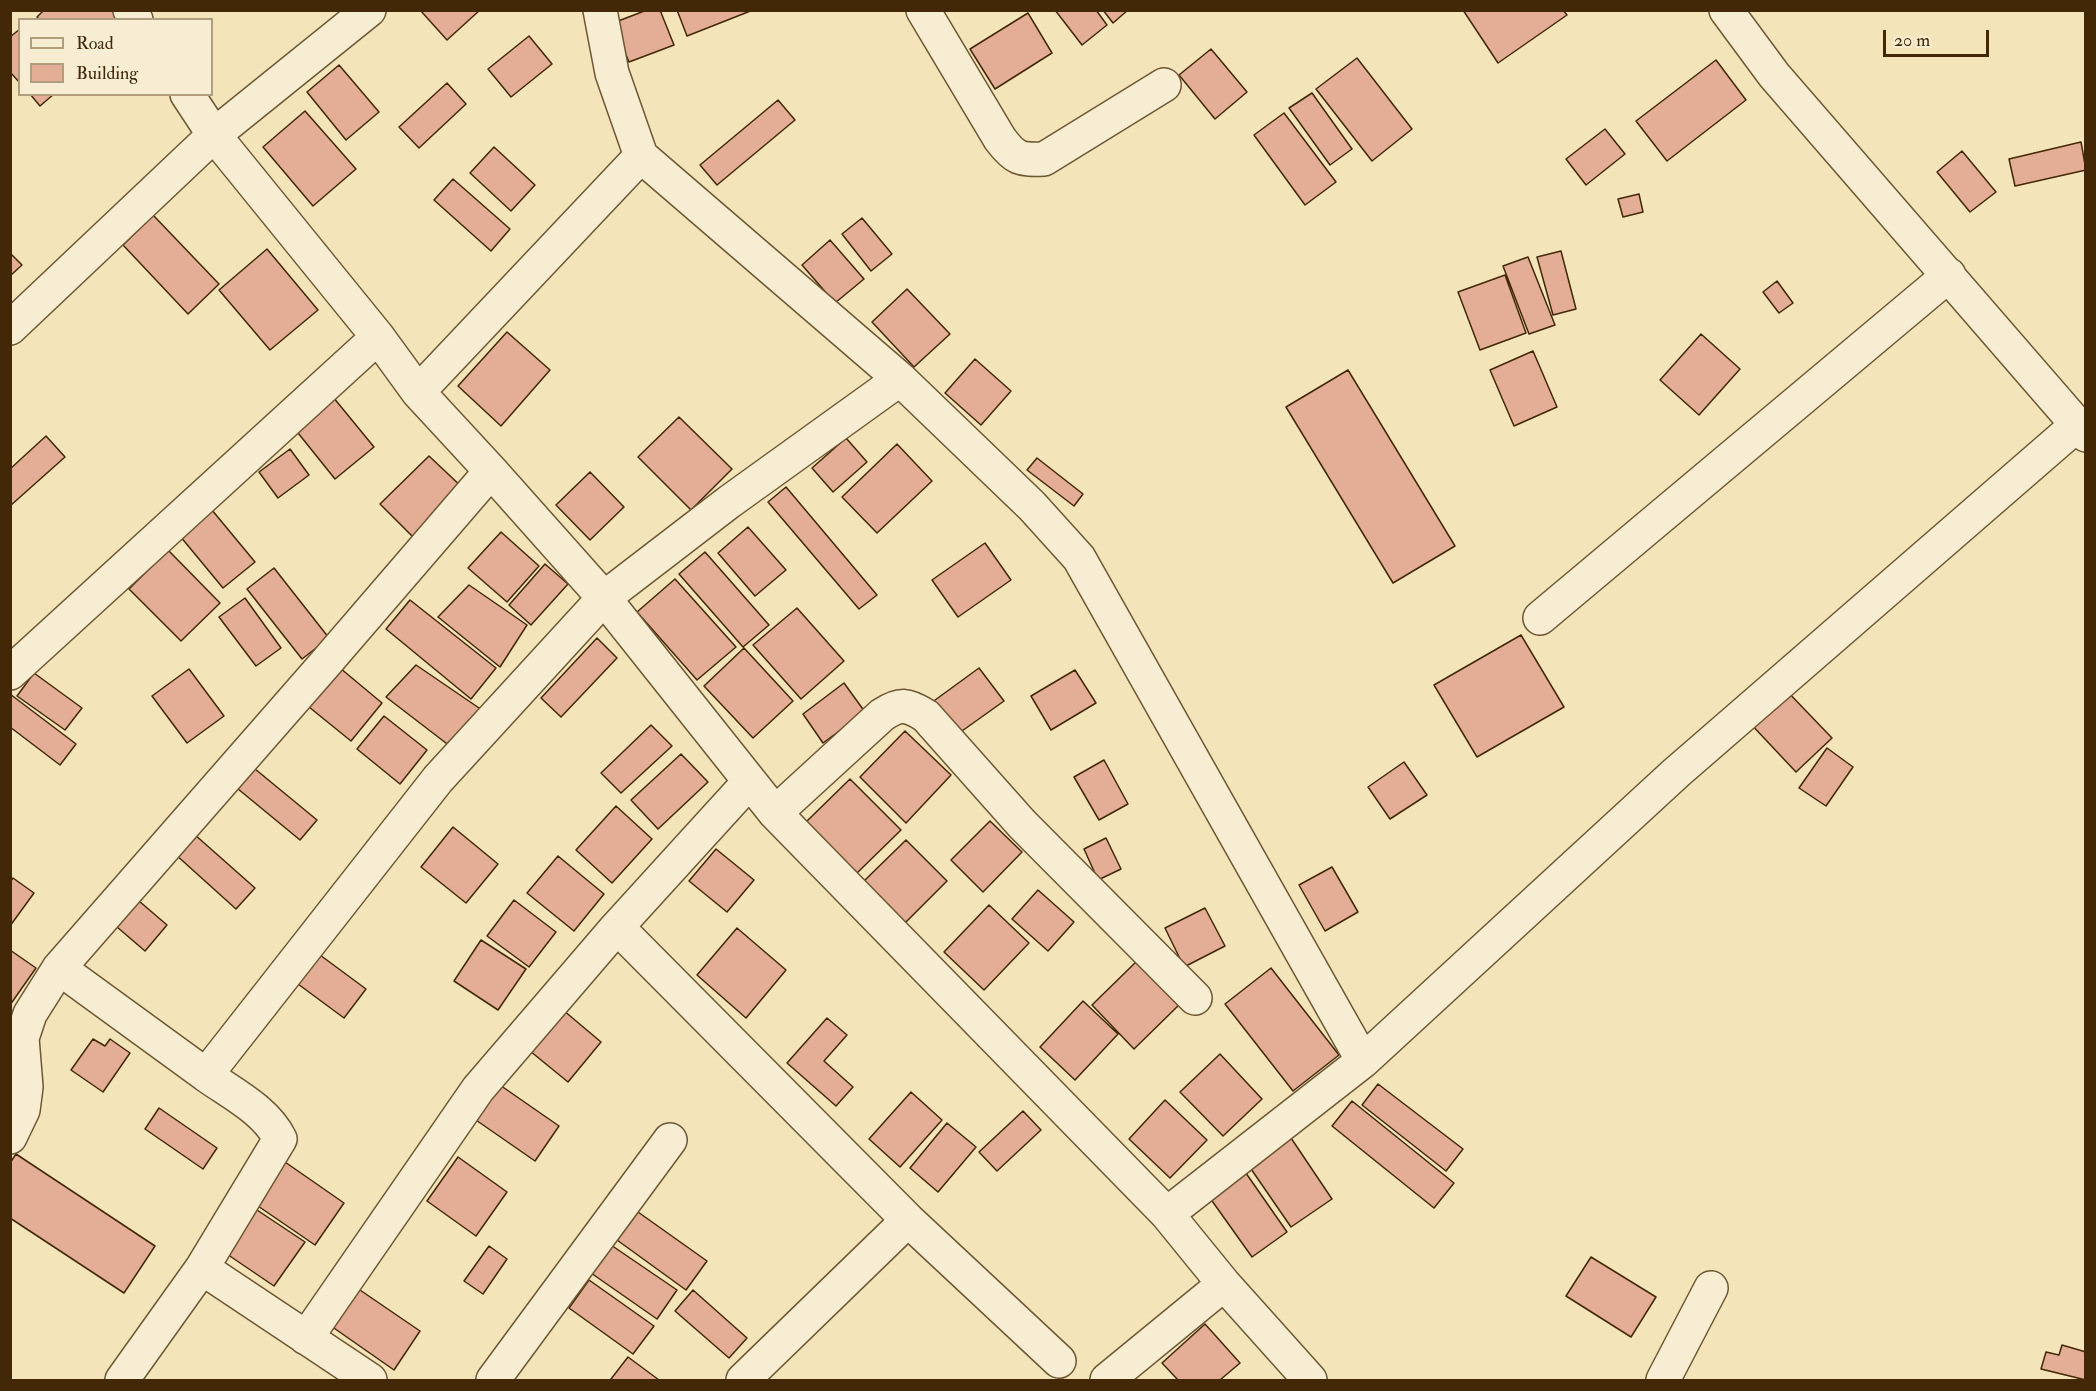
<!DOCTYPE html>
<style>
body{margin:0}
#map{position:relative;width:2096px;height:1391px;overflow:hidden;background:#f3e4ba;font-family:"IM FELL Double Pica",serif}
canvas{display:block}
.frame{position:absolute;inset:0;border:12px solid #422806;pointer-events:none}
.legend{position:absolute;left:18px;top:18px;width:195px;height:78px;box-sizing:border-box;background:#f7edd2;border:2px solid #af9e80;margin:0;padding:8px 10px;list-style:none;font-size:18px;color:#422806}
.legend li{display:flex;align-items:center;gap:12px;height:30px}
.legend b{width:30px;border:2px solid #af9e80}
.scale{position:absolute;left:1883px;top:30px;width:106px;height:27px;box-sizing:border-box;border:3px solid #422806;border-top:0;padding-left:8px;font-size:18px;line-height:21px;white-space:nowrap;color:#422806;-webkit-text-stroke:4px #f7edd2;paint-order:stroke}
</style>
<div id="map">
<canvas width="2096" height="1391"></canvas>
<div class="frame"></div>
<ul class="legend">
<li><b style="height:8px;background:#f7edd2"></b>Road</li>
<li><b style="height:16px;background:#e3ae95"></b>Building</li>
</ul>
<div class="scale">20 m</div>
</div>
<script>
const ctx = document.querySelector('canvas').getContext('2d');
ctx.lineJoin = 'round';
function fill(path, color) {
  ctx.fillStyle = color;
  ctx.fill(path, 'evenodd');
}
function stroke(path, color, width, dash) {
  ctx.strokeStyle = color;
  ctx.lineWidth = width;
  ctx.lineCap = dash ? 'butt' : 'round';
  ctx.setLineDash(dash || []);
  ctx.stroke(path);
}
const building = new Path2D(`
 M44 10H113L122 20H40L37 17Z
 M420 10H480L447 40Z
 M647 10H660L674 45 629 62 613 23Z
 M677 10H753L687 36Z
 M1055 10H1096L1107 25 1082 45Z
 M1103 10H1128L1113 23Z
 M1463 10H1563L1567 15 1498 63Z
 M1028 13 1052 53 995 89 970 49Z
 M20 29V83L10 72V37Z
 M529 36 552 64 511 97 488 69Z
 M1211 49 1247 92 1215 119 1179 75Z
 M1357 58 1412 129 1372 161 1316 89Z
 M1716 60 1746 100 1667 161 1636 121Z
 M339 65 379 112 346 140 307 92Z
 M447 83 466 104 419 148 399 127Z
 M1312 93 1352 149 1330 165 1289 108Z
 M30 94H54L40 106Z
 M778 100 795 120 717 185 700 165Z
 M305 111 356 169 313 206 263 147Z
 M1284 113 1336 182 1305 205 1254 135Z
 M1605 129 1625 154 1586 185 1566 159Z
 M2081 142 2086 170 2015 186 2009 159Z
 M494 147 535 185 511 211 470 173Z
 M1962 151 1996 192 1970 212 1937 172Z
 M453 179 510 229 491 251 434 200Z
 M1639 194 1643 212 1623 217 1618 199Z
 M153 215 219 284 188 314 123 245Z
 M862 218 892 254 871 271 842 234Z
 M830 240 864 279 835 303 802 265Z
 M267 249 318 310 270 350 219 290Z
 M1561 251 1576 309 1553 315 1537 257Z
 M10 253 22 265 10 276Z
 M1528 257 1555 325 1529 334 1503 266Z
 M1505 275 1526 333 1480 350 1458 292Z
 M1777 281 1793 303 1779 313 1763 292Z
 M907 289 950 334 914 367 872 322Z
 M507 332 550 370 501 426 458 386Z
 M1701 334 1740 369 1699 415 1660 380Z
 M1533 351 1557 407 1514 426 1490 370Z
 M975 359 1011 391 981 425 945 393Z
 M1348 370 1455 546 1393 583 1286 407Z
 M333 397 374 447 335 479 294 428Z
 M679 417 732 469 691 510 638 457Z
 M46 436 65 457 10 506V469Z
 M846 438 867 462 833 492 812 468Z
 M897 444 932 481 877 533 842 497Z
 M290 449 309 475 278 498 259 472Z
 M429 456 464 489 415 539 380 504Z
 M1037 458 1083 494 1074 506 1027 470Z
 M590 472 624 507 590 540 556 505Z
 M786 487 877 595 859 609 768 502Z
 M207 504 255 562 223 588 175 530Z
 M748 527 786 570 755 596 718 553Z
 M501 532 539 566 507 602 468 568Z
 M985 543 1011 580 958 617 932 580Z
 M168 550 220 603 181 641 129 589Z
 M705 552 769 625 743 647 679 574Z
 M545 564 568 584 531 625 509 605Z
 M274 568 329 638 302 659 247 589Z
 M675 579 736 647 697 680 637 612Z
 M469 585 527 625 500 667 438 617Z
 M245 598 281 648 256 666 219 617Z
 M410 600 496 668 471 699 386 629Z
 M797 608 844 661 801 699 753 645Z
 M1521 635 1564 707 1477 757 1434 685Z
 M597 638 617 658 561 717 541 698Z
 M744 648 793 701 753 738 704 686Z
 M416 665 482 710 455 750 386 697Z
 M340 668 382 703 351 741 309 707Z
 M979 668 1004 701 955 736 931 703Z
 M189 669 224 716 187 743 152 696Z
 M1075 670 1096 703 1051 730 1031 696Z
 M34 673 82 708 65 730 17 696Z
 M844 683 865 712 823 743 803 714Z
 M1783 687 1832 738 1796 772 1748 721Z
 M10 694 76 744 60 765 10 727Z
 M384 716 427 750 400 784 357 749Z
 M651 725 672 746 621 793 601 773Z
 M905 731 951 775 906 823 860 777Z
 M1827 748 1853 767 1826 806 1799 788Z
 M681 754 708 782 658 829 631 800Z
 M1104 760 1128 804 1099 820 1074 777Z
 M1404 762 1427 795 1390 819 1368 787Z
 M249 764 317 820 300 840 232 784Z
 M850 779 901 830 857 873 806 822Z
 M616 806 652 839 612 883 576 850Z
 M990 821 1022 852 983 892 951 860Z
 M453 827 498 864 466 903 421 867Z
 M194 834 255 888 236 909 175 854Z
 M1106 838 1121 869 1098 880 1084 849Z
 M906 840 947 881 905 923 864 881Z
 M716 849 754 880 727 912 689 881Z
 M558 856 604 894 574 931 527 893Z
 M1332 867 1358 912 1325 931 1299 885Z
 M13 878 34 893 10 926V882Z
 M1038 890 1074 922 1048 951 1012 919Z
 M132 895 167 925 145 951 110 921Z
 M514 900 556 932 529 967 487 936Z
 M989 905 1029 943 984 990 944 952Z
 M1205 908 1225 946 1184 967 1165 928Z
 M737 928 786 970 746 1018 697 975Z
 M481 940 526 969 498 1010 454 981Z
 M10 950 36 968 10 1005Z
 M320 955 366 989 344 1018 298 984Z
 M1139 959 1181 1003 1134 1049 1092 1005Z
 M1271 968 1339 1055 1293 1091 1225 1004Z
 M1083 1001 1118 1034 1075 1080 1040 1047Z
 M563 1010 601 1042 568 1082 530 1051Z
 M827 1018 847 1035 824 1061 853 1087 836 1106 787 1063Z
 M93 1039 105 1046 110 1039 130 1053 103 1092 71 1070Z
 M1220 1054 1262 1099 1223 1136 1180 1092Z
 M497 1083 559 1126 535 1161 473 1118Z
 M1378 1084 1463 1149 1446 1171 1362 1105Z
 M911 1092 942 1120 900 1167 869 1139Z
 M1165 1100 1207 1140 1170 1178 1129 1139Z
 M1352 1101 1454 1183 1434 1208 1332 1126Z
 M159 1108 217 1148 203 1169 145 1129Z
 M1023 1111 1041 1130 997 1171 979 1152Z
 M947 1123 976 1147 938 1192 910 1168Z
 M1291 1138 1332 1199 1291 1227 1249 1166Z
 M16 1154 155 1246 124 1293 10 1218V1163Z
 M458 1157 507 1192 476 1236 427 1201Z
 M285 1162 344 1203 315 1245 255 1204Z
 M1241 1166 1287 1232 1252 1257 1205 1191Z
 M251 1206 305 1242 274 1286 221 1250Z
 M638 1212 707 1261 686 1290 617 1240Z
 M611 1245 677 1290 657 1319 591 1273Z
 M489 1246 507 1259 483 1294 464 1281Z
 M1591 1257 1656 1297 1631 1337 1566 1296Z
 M589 1280 654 1326 633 1354 569 1308Z
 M357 1288 420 1331 394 1370 331 1326Z
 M693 1290 747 1338 729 1358 675 1311Z
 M1205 1324 1240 1363 1220 1380H1178L1162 1363Z
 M2062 1345 2086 1352V1380L2041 1369 2046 1352 2059 1355Z
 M628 1357 659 1380H613L611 1379Z`);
fill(building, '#e3ae95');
stroke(building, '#422806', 1.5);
const minor = new Path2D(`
 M130 10 136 20
 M600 10 612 73 641 156 900 379 1032 506 1079 558 1363 1061
 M923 10 1000 139C1015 159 1020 160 1044 159L1164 85
 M1726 10 1774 75 2086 435
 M187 94 214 135 378 337 418 392 491 471 604 598 775 813 1167 1214 1224 1284 1310 1380
 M10 328 214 135 369 10
 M418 392 641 156
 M1540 618 1949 275
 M10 673 378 337
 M775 813 882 715C900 703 907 704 926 716L1022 824 1195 998
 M617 927 908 1220 1059 1361
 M59 968 206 1075
 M10 1137 23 1110 26 1087 22 1038 30 1014 59 968 324 665 491 471
 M1167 1214 1363 1061 1676 773 2077 425
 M202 1268 370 1380
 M306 1338 478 1089 617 927 749 782
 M122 1380 202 1268 280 1139C266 1110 231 1093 206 1075L438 779 604 598 729 502 900 379
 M493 1380 670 1140
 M743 1380 908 1220
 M1107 1380 1224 1284
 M1663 1380 1711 1288`);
stroke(minor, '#6e5733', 36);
stroke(minor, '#f7edd2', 33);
</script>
